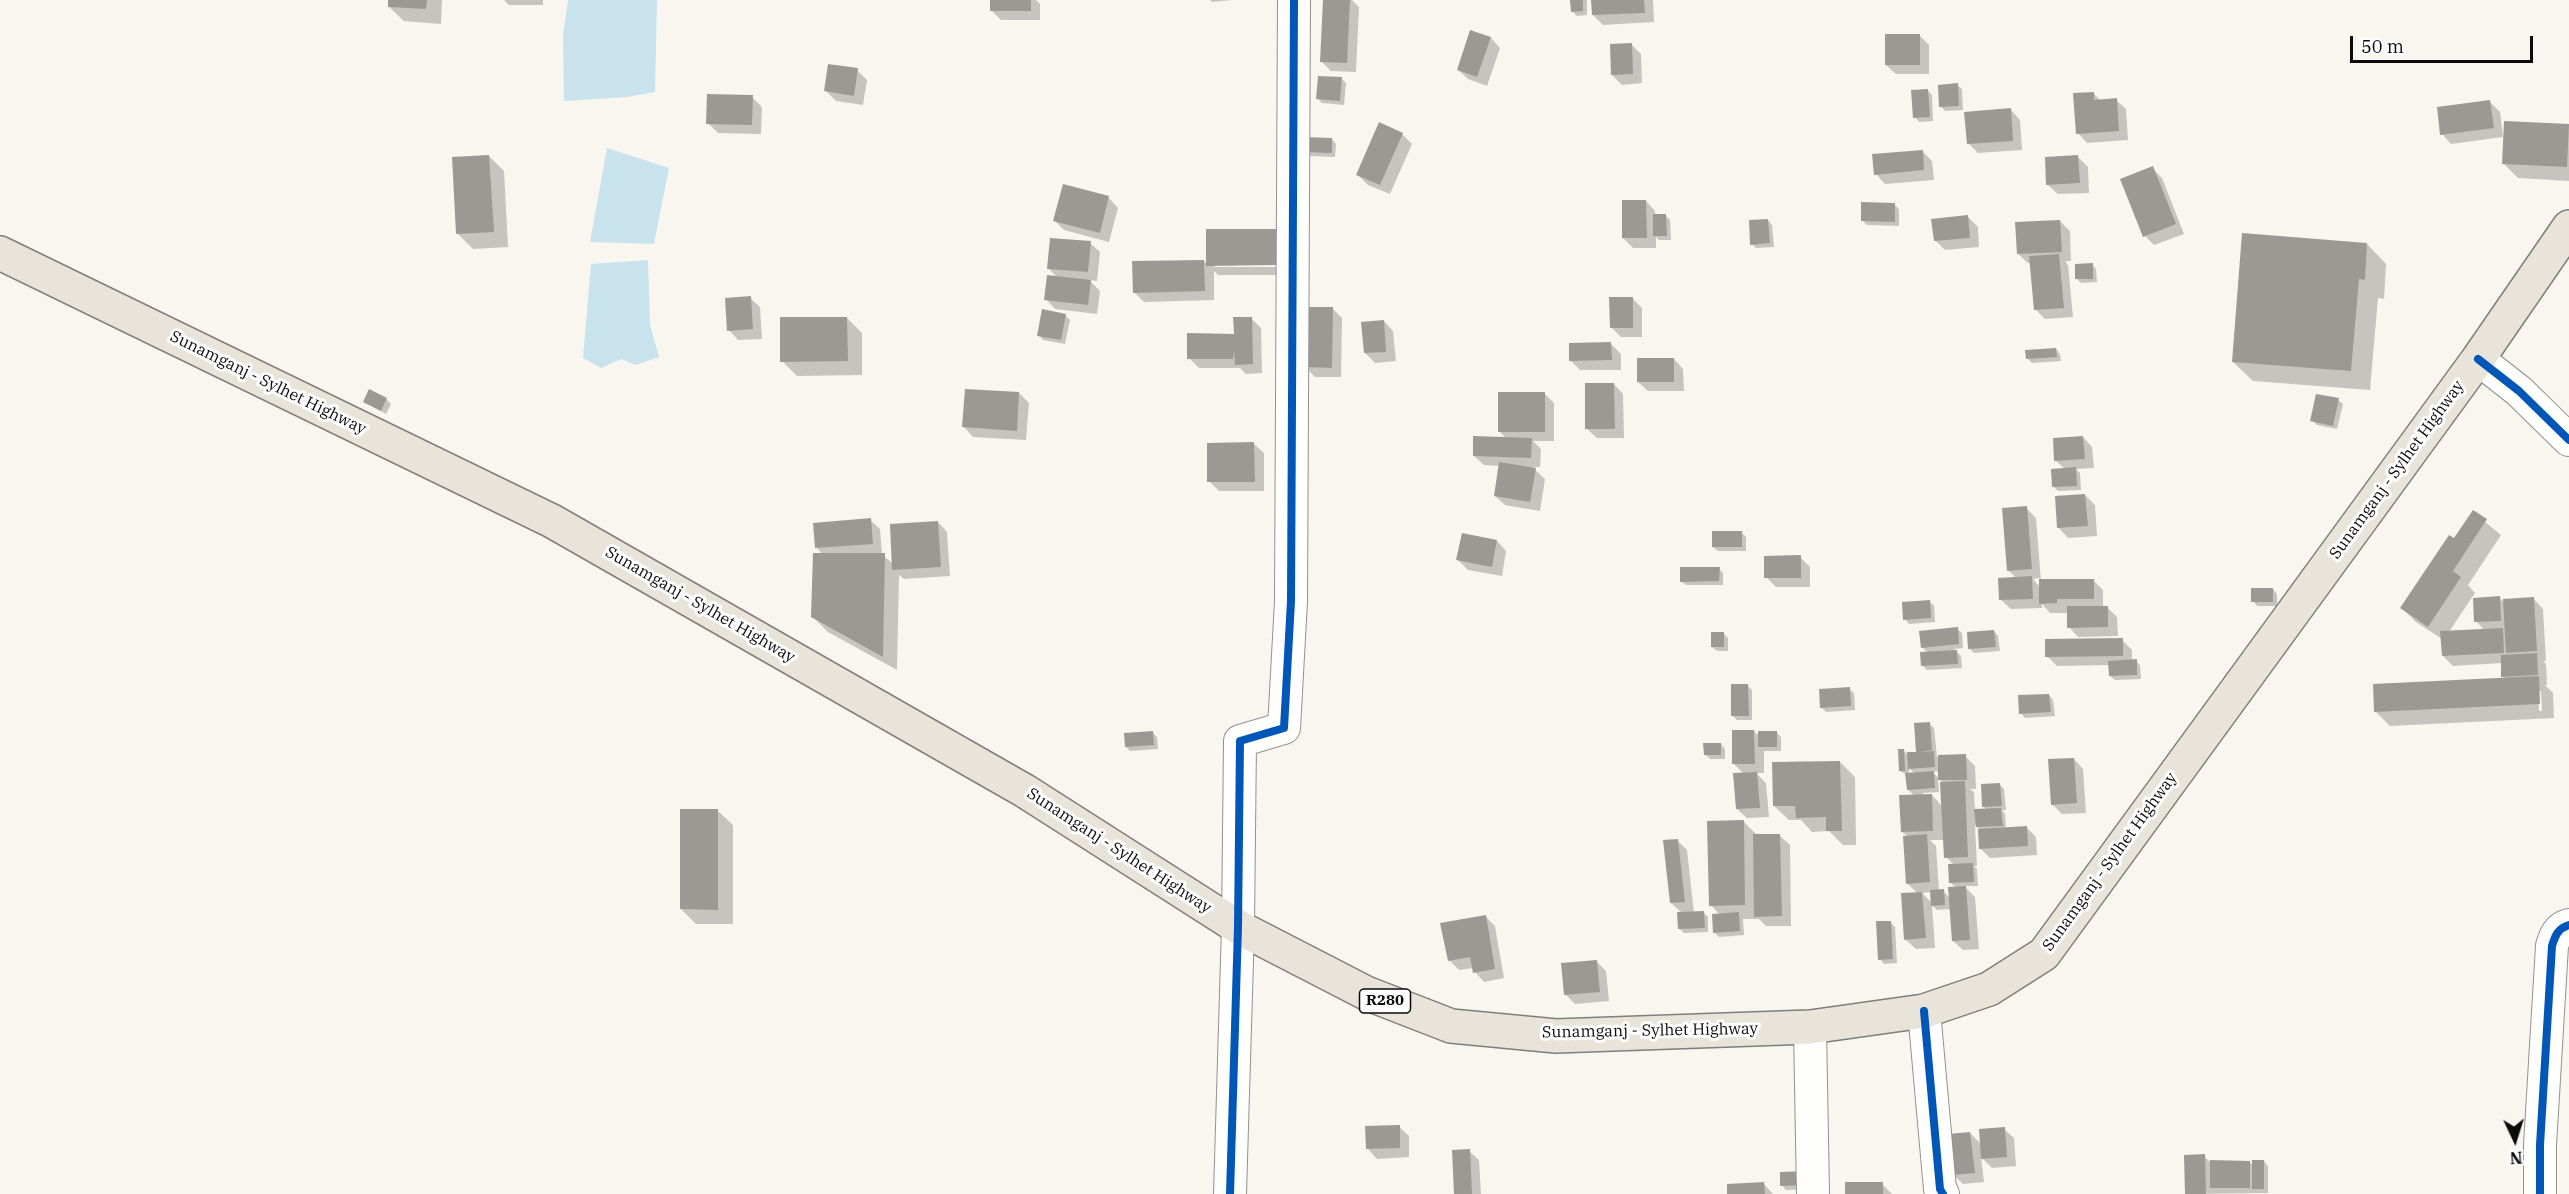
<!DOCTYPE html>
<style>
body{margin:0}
#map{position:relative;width:2569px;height:1194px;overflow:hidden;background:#f9f6ef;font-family:"IBM Plex Serif",serif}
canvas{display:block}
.north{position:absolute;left:2485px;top:1110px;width:60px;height:60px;-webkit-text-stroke:4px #fff;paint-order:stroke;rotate:176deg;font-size:16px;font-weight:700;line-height:24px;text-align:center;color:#0b0b0b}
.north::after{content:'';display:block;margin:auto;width:21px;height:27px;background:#0b0b0b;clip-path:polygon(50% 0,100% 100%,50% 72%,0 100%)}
.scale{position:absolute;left:2350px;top:36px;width:183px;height:27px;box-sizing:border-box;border:3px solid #0b0b0b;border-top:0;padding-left:8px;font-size:18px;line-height:21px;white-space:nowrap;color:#0b0b0b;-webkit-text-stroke:4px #fff;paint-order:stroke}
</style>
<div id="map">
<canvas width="2569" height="1194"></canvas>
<div class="north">N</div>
<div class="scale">50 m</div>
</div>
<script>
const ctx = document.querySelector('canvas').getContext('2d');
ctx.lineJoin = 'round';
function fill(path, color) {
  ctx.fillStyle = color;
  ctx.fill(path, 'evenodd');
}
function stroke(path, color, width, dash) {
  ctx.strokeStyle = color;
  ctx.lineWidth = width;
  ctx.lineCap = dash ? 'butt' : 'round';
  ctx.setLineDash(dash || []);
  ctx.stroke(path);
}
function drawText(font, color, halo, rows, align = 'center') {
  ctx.font = font + ' "IBM Plex Serif",serif';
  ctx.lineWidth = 6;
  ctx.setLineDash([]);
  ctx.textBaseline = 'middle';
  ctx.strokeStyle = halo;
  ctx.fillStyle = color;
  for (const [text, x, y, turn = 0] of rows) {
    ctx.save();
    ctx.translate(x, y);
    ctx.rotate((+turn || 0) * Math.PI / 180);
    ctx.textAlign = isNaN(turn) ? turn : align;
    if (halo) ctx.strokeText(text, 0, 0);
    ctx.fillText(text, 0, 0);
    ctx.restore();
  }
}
fill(new Path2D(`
 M568 0H657L655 92 627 97 564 101 563 35Z
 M607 148 669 168 654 244 590 242Z
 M648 260 650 325 659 357 636 365 621 359 601 368 583 358 591 264Z`), '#c9e3ee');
fill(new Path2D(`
 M390 0H442L441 24 404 21 389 7Z
 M504 0H543V5H509Z
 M992 0H1036L1040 4V20H1001L992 11Z
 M1210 0H1232L1212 2Z
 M1324 0H1352L1359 7 1356 72 1331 71 1321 61Z
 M1572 0H1587V15L1577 16 1572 11Z
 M1593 0H1653L1654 22 1603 25 1593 15Z
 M1471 32 1491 38 1500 48 1487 86 1468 79 1458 70Z
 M1919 35 1929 45V74H1896L1886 65Z
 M1632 45 1641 54 1642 83 1622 85 1612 75Z
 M857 70 867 80 863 105 836 101 826 91Z
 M1341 78 1346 83 1344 105 1322 103 1318 99Z
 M1957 85 1962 89 1963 110 1945 111 1941 107Z
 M1927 90 1932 95 1933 121 1919 122 1915 117Z
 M2093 93 2101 101 2116 100 2126 109 2128 140 2087 143 2078 133Z
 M752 97 762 107 761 134 718 133 708 123Z
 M2490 102 2500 112 2503 137 2451 144 2442 134Z
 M2011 110 2020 120 2022 150 1978 153 1968 143Z
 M2505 123 2569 126V181L2518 178 2503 163Z
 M1402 134 1412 144 1390 194 1368 185 1358 175Z
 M1332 139 1336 144 1335 157 1310 156 1306 151Z
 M1922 151 1932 161 1934 180 1885 184 1876 174Z
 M489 156 504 171 508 247 473 249 458 234Z
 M2078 157 2088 167 2089 193 2058 194 2048 185Z
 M2152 168 2162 178 2184 234 2154 245 2145 236Z
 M1109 198 1118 208 1109 242 1064 230 1055 221Z
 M1646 201 1655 211V216H1666L1670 220 1671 240H1659L1656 237V248H1633L1623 238Z
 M1894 204 1899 209V226L1867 225 1863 221Z
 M1968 217 1978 227 1979 247 1945 250 1935 240Z
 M1768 220 1772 225 1774 247 1756 248 1752 244Z
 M2060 221 2070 231 2071 261H2065L2068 265 2073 317 2045 319 2036 310 2031 263H2028L2018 254Z
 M1277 230 1287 240V275H1218L1214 271V300L1144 302 1134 292V263L1204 261 1208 265 1207 231ZM1215 264H1286V267H1215Z
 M1090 243 1100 252 1097 281 1089 280 1100 291 1097 314 1055 309 1046 299 1058 278 1048 268Z
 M2367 244 2386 264 2384 299 2378 298 2370 390 2253 381 2233 362Z
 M2092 264 2096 269 2097 282 2081 283 2076 278Z
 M750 298 760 307 762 339 738 340 729 330Z
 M1632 298 1642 308V337H1621L1611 327Z
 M1332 308 1342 318 1341 377H1315L1305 367Z
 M1065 315 1070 320 1065 344 1043 340 1039 335Z
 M847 318 862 333V375L797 376 782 361Z
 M1251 318 1261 328 1262 373 1246 374 1240 368H1199L1189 358 1235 335Z
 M1384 321 1393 331 1396 361 1375 363 1365 353Z
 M1611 344 1621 354V370H1580L1570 360Z
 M2056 349 2060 354 2061 361 2032 363 2028 359Z
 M1674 359 1683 369 1684 391H1648L1638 382Z
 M1614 384 1623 394 1624 438H1597L1587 429Z
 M1019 393 1029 403 1026 440 973 437 964 427Z
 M1544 393 1554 403V441H1533L1541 449 1540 467H1532L1545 479 1540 511 1505 505 1495 496 1500 466 1484 465 1474 456 1506 438 1500 432Z
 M386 399 391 404 386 414 364 402Z
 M2338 400 2343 404 2337 429 2317 425 2312 420Z
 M2083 437 2092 447 2094 468 2076 469 2080 473 2081 490 2058 491 2053 486 2065 469 2055 460Z
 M1254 444 1264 453V491H1219L1209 481Z
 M2085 495 2095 505 2097 536 2068 538 2059 528Z
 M2026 508 2036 518 2041 581 2093 580 2103 590V607H2107L2117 617 2118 636 2078 637 2069 627 2068 613H2050L2042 604V608L2011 609 2001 600 2016 578 2008 570ZM2040 578V587L2033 579Z
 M2473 512 2501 535 2468 585 2475 593 2449 632 2484 630 2476 621 2500 598 2504 603 2534 599 2543 609 2546 661H2543L2546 664 2547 685H2545L2553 693 2554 718 2390 726 2375 711 2506 680 2503 676 2502 663 2453 666 2443 656 2442 639 2416 622 2402 608 2454 540ZM2538 691H2541L2542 711H2539Z
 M870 520 880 529 882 555 894 564 938 522 947 532 950 576 904 579 899 575 897 670 828 632 813 617 823 555 816 547Z
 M1741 532 1746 537V551H1718L1713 547Z
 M1497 541 1506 551 1502 576 1468 570 1458 560Z
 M1800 557 1810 567V587H1776L1766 577Z
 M1719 569 1723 573V585H1686L1681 581Z
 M2273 589 2277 594V606H2257L2253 601Z
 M1929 601 1934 606 1935 622 1909 624 1905 619Z
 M1957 629 1962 633 1963 648 1954 649 1961 656 1962 668 1927 670 1923 666 1928 653 1922 647Z
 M1994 631 1998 636 2000 651 1974 653 1970 649Z
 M1724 634 1728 638V651H1717L1712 647Z
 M2122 640 2132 650V661H2136L2140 665 2141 679 2115 680 2110 676V665L2057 666 2047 656Z
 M1748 686 1752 690V720H1737L1732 715Z
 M1849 689 1854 693 1855 710 1826 712 1822 708Z
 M2049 695 2053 700 2055 716 2025 718 2021 713Z
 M1929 724 1934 728 1937 757 1965 756 1975 766 1976 789H1970L1974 792 1975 811 1987 810 1984 807 2000 785 2004 789 2006 810H2002L2005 814 2006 829 2026 827 2036 837 2037 855 1990 858 1980 848 1979 829 1975 825 1977 866H1974L1977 869 1978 886H1964L1975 897 1979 949 1963 950 1953 941 1951 909 1937 910 1932 905 1935 948 1916 949 1906 940 1917 893 1907 883 1908 837 1902 832 1915 796 1908 790 1907 775 1900 771 1903 750 1907 754 1917 753ZM1909 768 1915 774 1909 775ZM1940 771V779L1932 772ZM1938 778 1944 784 1943 807 1932 795 1923 796V793L1939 792ZM1930 840H1945L1946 857 1954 865 1951 883 1956 888 1950 898 1943 891H1939L1936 846ZM1931 892 1932 903 1922 893Z
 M1754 731 1760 737 1776 732 1781 737V751H1764V773H1756L1766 783 1769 817 1747 818 1737 809 1744 774 1733 763Z
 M1152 732 1157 737 1158 749 1130 751 1126 747Z
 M1721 744 1725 749V759H1710L1705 754Z
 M2074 759 2083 769 2086 813 2062 814 2052 804Z
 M1840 762 1855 777 1856 845H1843L1829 831 1812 832 1801 820H1789L1774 806Z
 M718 811 733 825V924H696L681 909Z
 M1743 821 1758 836H1780L1790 845 1791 926H1766L1759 919H1743L1744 935 1719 937 1714 932 1720 915 1711 905Z
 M1677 840 1687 850 1694 913 1703 912 1708 917V932L1684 933 1679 928 1682 913 1671 903Z
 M1485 916 1495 926 1504 978 1484 982 1475 972 1474 968 1459 970 1449 960Z
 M1890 922 1895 927 1897 963 1884 964 1880 959Z
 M1596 961 1606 971 1609 1001 1575 1004 1565 994Z
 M1399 1127 1409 1136V1157L1377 1159 1368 1149Z
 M2004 1129 2014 1138 2016 1166 1992 1168 1981 1157 1984 1182 1963 1184 1954 1175 1970 1133 1982 1145Z
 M1469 1151 1479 1160 1481 1194H1455Z
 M2204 1156 2210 1162H2250L2253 1166 2264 1161 2268 1166V1193L2186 1194Z
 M1781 1173 1811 1189 1786 1190 1782 1185Z
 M1763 1183 1773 1194H1729Z
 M1882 1184 1892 1194H1847Z`), '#0003');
fill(new Path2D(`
 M388 0H427L426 9 388 7Z
 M990 0H1031V11H990Z
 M1323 0H1350L1347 63 1320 62Z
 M1570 0H1583V11L1571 12Z
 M1591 0H1644L1645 13 1592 15Z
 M1470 30 1491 37 1477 77 1457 70Z
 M1885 34H1920V65H1885Z
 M1632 43 1633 74 1611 75 1610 44Z
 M828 64 858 68 854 96 824 91Z
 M1318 76 1342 77 1340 101 1316 99Z
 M1958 83 1959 106 1939 107 1938 85Z
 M1928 89 1930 117 1913 118 1911 90Z
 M2094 92V100L2117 98 2119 131 2076 134 2073 93Z
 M707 94 753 95 752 125 706 124Z
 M2490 100 2494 128 2440 135 2437 107Z
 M2011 108 2013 141 1967 144 1964 112Z
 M2504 121 2569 124 2567 167 2502 164Z
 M1379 122 1403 133 1380 185 1356 175Z
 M1305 137 1332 138V153L1304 152Z
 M1923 150 1924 170 1874 175 1872 154Z
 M489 155 494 232 456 234 452 157Z
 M2078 155 2080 183 2046 185 2045 157Z
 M2153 166 2176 224 2143 237 2120 179Z
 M1063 184 1109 196 1100 233 1053 221Z
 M1622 200H1646L1647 238H1622Z
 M1861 202 1895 203V222L1861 221Z
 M1653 214H1666L1667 236H1653Z
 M1968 215 1970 238 1934 241 1931 219Z
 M1768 219 1770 243 1750 245 1749 220Z
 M2060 220 2062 252 2017 254 2015 222Z
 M1206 229H1278V265L1206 266Z
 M2242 233 2367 243 2365 280 2359 279 2351 371 2232 362Z
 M1050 238 1091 241 1088 272 1047 269Z
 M2059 254 2064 308 2034 310 2029 256Z
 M1204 260 1205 291 1133 293 1132 261Z
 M2093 263V279H2075V264Z
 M1047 275 1091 280 1088 305 1044 300Z
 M751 296 753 329 727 331 725 298Z
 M1609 297H1633V328H1610Z
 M1305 307H1333L1332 368 1304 367Z
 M1042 309 1066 314 1061 340 1037 336Z
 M780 317H847L848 361 780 362Z
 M1233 317H1252L1253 364 1235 365 1234 351 1233 359H1187V333L1234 334Z
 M1384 320 1386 352 1364 353 1361 322Z
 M1611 342 1612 360 1569 361V343Z
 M2056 348 2057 357 2026 359 2025 350Z
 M1637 358H1674V382H1637Z
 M1585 383H1614L1615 429H1585Z
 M369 389 387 398 381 411 363 402Z
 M965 389 1019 392 1017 431 962 427Z
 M1498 392H1545V432H1498Z
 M2316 394 2339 398 2333 426 2310 421Z
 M1473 436 1532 438 1531 458 1473 456Z
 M2083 436 2085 459 2054 461 2053 438Z
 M1254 442 1255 482H1207V443Z
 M1499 462 1536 468 1530 502 1494 496Z
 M2076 467 2077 486 2052 487 2051 469Z
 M2085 494 2088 526 2057 528 2055 496Z
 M2027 506 2032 569 2007 571 2002 508Z
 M2473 510 2487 519 2453 571 2461 577 2428 627 2400 608 2449 535 2454 538Z
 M871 518 873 544 815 548 813 523Z
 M938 521 941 567 892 570 890 524Z
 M1712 531H1742V547H1712Z
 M1462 533 1497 540 1492 567 1456 560Z
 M813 553H885L883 657 811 617Z
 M1801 555V578H1764V556Z
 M1680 567H1720L1719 581 1680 582Z
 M2032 576 2033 599 1999 600 1998 578Z
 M2039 579H2094V599H2057V603L2039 604Z
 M2251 588H2273V602H2251Z
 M2500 596 2501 621 2474 622 2473 598Z
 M2534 597 2537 651 2506 653 2503 599Z
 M1930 600 1931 618 1903 620 1902 602Z
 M2067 606H2108V627L2067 628Z
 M1958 627 1959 644 1921 648 1919 631Z
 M2503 628 2504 653 2442 656 2440 631Z
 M1994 630 1996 647 1968 649 1967 632Z
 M1711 632H1724V647H1711Z
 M2123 638V656L2045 657V639Z
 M1957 650 1958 664 1921 666 1920 652Z
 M2537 653 2538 675 2501 677V655Z
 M2137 659V675L2109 676 2108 661Z
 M2539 676 2540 704 2374 712 2373 684Z
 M1731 684H1748L1749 716H1731Z
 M1850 687 1851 706 1820 708 1819 689Z
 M2049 694 2051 712 2019 714 2018 695Z
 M1930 722 1932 750 1921 752 1934 751 1935 767 1908 769 1907 752H1916L1914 723Z
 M1732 730H1754L1755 764H1732Z
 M1153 731 1154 745 1125 747 1124 733Z
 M1758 731H1777V747H1758Z
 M1703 743H1721V755H1704Z
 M1898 749H1904L1905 771H1899Z
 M1966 754 1967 780H1938V755Z
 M2074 758 2077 803 2051 805 2048 759Z
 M1840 761 1842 831H1826V817L1796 818 1795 806H1773L1772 762Z
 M1934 771 1935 788 1907 790 1905 773Z
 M1757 772 1760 808 1736 809 1733 773Z
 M1965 781 1968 857 1944 858 1940 782Z
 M2000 783 2002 806 1982 807 1981 784Z
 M1932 794 1933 831 1901 832 1899 795Z
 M2001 808 2003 826 1976 827 1974 809Z
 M680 809H718V910L680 909Z
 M1744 820 1745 905 1709 906 1707 821Z
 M2027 826 2028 846 1979 849 1978 829Z
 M1753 834H1780L1782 916 1754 917Z
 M1927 834 1930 882 1906 884 1903 836Z
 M1678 839 1685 902 1670 903 1663 840Z
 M1973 863 1974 882 1949 883 1948 864Z
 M1966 886 1970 940 1952 941 1948 887Z
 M1944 889 1945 905 1931 906 1930 890Z
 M1922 892 1926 938 1904 940 1901 893Z
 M1704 911 1705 928 1678 929 1677 912Z
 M1739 912 1740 931 1713 933 1712 914Z
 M1486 915 1495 969 1473 973 1470 957 1448 961 1440 923Z
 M1876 921H1891L1893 959 1878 960Z
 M1597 960 1600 992 1564 995 1561 963Z
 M1400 1125V1148L1366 1149 1365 1126Z
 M2005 1127 2007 1157 1981 1159 1979 1129Z
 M1970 1132 1975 1173 1952 1175 1948 1134Z
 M1470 1149 1472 1194H1454L1452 1150Z
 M2205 1154 2206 1194H2185L2184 1155Z
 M2210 1160 2250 1161V1188H2210Z
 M2252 1160H2264V1189H2252Z
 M1807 1171V1185L1780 1186V1172Z
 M1764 1182 1765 1194H1727V1184Z
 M1845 1182H1883V1194H1845Z`), '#9c9995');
const minor = new Path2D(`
 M2478 359 2519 391 2569 440
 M1924 1011 1940 1189 1943 1194
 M1810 1027 1813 1194
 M1230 1194 1238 927 1240 741 1284 728 1291 601 1294 0
 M2540 1194V1145L2552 946C2555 936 2558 928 2569 925`);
const major = new Path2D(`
 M0 253 552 521 1025 791 1238 927 1366 993 1451 1026 1556 1036 1810 1027 1924 1011 1989 989 2044 954 2478 359 2569 227`);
stroke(minor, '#92918e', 34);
stroke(major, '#7f7e7b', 36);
stroke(minor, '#fefefd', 32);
stroke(major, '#e9e4d9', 33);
stroke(new Path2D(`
 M2478 359 2519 391 2569 440
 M1924 1011 1940 1189 1943 1194
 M1230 1194 1238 927 1240 741 1284 728 1291 601 1294 0
 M2540 1194V1145L2552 946C2555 936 2558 928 2569 925`), '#0057b8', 8);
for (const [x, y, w] of [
 [1385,1001,51]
]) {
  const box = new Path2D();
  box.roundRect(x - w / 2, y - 12, w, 24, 4.5);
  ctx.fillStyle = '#fff';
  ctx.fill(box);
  stroke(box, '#0b0b0b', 1.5);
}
drawText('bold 15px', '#0b0b0b', null, [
 ["R280",1385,1001]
]);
drawText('16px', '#0b0b0b', '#fff', [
 ["Sunamganj - Sylhet Highway",268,383,26],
 ["Sunamganj - Sylhet Highway",2397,470,-54],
 ["Sunamganj - Sylhet Highway",700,605,30],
 ["Sunamganj - Sylhet Highway",1119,851,33],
 ["Sunamganj - Sylhet Highway",2110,862,-54],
 ["Sunamganj - Sylhet Highway",1650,1031,-1]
]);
</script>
